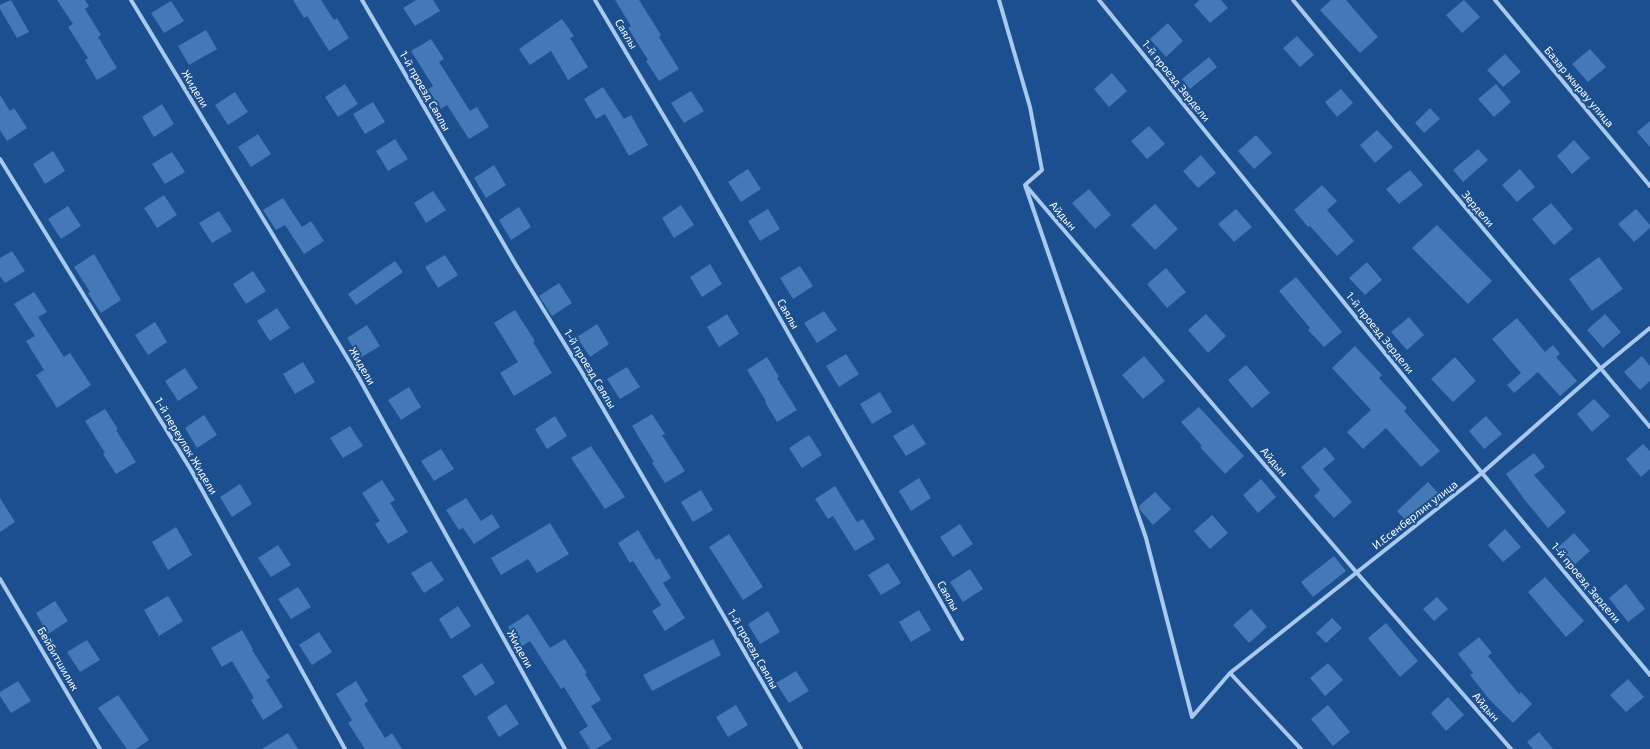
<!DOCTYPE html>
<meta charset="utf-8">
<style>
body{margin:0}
canvas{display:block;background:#1b4f8f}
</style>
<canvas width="1650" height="749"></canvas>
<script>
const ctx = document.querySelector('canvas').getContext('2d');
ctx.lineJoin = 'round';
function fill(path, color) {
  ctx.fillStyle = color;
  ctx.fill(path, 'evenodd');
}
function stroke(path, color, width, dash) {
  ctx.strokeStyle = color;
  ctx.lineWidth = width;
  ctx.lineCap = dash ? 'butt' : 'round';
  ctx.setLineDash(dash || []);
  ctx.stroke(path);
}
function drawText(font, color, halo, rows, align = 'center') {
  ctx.font = font + ' "Exo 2",sans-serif';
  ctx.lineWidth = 4;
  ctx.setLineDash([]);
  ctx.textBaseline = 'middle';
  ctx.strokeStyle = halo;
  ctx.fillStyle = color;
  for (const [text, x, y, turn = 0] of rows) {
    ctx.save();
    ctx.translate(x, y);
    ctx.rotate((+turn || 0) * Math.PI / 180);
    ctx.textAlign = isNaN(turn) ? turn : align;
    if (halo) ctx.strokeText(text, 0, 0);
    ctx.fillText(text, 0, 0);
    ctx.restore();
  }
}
fill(new Path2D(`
 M11 0 29 32 17 38 0 9V5Z
 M57 0H85L89 6 85 9 101 35 98 37 117 68 97 80 85 60 88 58 68 27 73 24Z
 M293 0H321L334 20 337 18 349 38 329 51 307 16 304 18Z
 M416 0H433L440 11 415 26 403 8Z
 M615 0H639L661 35 659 37 679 69 659 81 646 61 648 60 628 28 631 26Z
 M1200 0H1221L1228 8 1210 23 1194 5Z
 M1331 0H1346L1378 37 1360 53 1320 10Z
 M1464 0 1480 17 1462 33 1446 15Z
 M171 1 184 21 164 33 151 13Z
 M562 19 574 36 570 38 588 67 568 80 551 51 530 65 519 49Z
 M1168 23 1183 41 1166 57 1150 39Z
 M206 30 217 49 189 65 178 46Z
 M1297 36 1314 55 1300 67 1283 48Z
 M431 39 444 59 439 62 470 111 477 107 489 127 469 139 447 105 441 109 428 89 433 86 411 51Z
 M1590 49 1606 67 1588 82 1572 64Z
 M1505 54 1521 72 1503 87 1487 70Z
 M1209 57 1217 67 1190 89 1182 79Z
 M1112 73 1127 91 1109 107 1094 89Z
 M345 84 358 104 338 117 325 97Z
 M1496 84 1511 102 1494 117 1478 99Z
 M603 87 624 119 631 115 648 145 629 156 605 114 596 119 584 99Z
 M1341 89 1353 103 1337 117 1325 102Z
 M691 91 704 111 684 123 671 103Z
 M235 92 248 112 228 125 215 105Z
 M0 95 10 111 14 108 27 128 7 141 0 130Z
 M373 102 385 122 365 134 353 114Z
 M162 104 174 124 154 137 142 117Z
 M1430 108 1440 119 1424 133 1415 123Z
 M1650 121V147L1637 132Z
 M1149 126 1165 144 1147 159 1131 141Z
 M1377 130 1393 147 1375 163 1360 145Z
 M258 134 271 154 251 167 238 147Z
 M1256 135 1272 153 1254 169 1238 151Z
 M395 139 408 159 388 171 376 151Z
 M1574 140 1590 158 1572 174 1557 156Z
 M1478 149 1488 160 1463 182 1453 170Z
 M53 151 65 171 45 184 33 164Z
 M172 152 185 172 165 184 152 164Z
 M1201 155 1216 173 1198 188 1183 171Z
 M494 165 506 185 486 198 474 178Z
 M748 169 761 189 741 202 728 182Z
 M1520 169 1535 187 1517 202 1502 185Z
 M1410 170 1423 185 1399 204 1386 189Z
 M1322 185 1337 201 1327 210 1354 241 1337 256 1310 226 1308 227 1294 210Z
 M1089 189 1111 215 1095 229 1072 203Z
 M433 191 446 210 426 223 414 203Z
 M164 195 177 215 157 228 144 208Z
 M283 198 302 227 311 221 324 241 304 254 285 225 276 230 263 210Z
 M1551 203 1573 229 1554 245 1532 219Z
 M1155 204 1178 229 1155 250 1131 225Z
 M681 205 694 225 674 238 662 218Z
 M68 206 81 226 61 239 48 219Z
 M519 207 531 227 511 240 499 220Z
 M768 209 780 229 760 241 748 221Z
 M1236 209 1252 227 1234 242 1218 224Z
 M1636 209 1650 225V228L1634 242 1618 224Z
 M219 211 232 231 212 243 199 223Z
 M1437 225 1492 281 1468 304 1412 248Z
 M12 251 25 271 5 283 0 276V258Z
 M94 254 121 300 101 313 88 293 90 292 74 267Z
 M445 255 458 275 438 288 425 267Z
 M1599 257 1623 289 1592 311 1569 279Z
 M395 261 403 272 356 305 348 294Z
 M1367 262 1382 280 1365 295 1349 278Z
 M710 264 722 284 702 297 690 277Z
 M800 266 813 286 793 299 780 278Z
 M1166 268 1186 292 1167 308 1147 284Z
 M253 271 266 291 246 304 233 284Z
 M1296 277 1342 332 1324 347 1308 330 1310 328 1279 291Z
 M559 283 572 303 552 316 539 296Z
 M34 292 47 312 38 317 64 357 70 353 91 385 57 408 36 375 44 370 26 341 35 336 14 304Z
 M277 308 290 328 270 341 257 321Z
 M515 310 535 341 533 342 552 373 514 396 500 373 518 362 494 323Z
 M824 311 837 330 817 343 804 323Z
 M727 314 739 334 719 347 707 327Z
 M1206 314 1226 336 1208 353 1188 330Z
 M1605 314 1621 332 1603 348 1587 330Z
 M1409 317 1424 335 1407 350 1391 332Z
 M1517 318 1545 352 1553 345 1560 354 1556 357 1577 381 1560 396 1538 372 1514 393 1507 385 1521 373 1492 339Z
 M155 322 167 342 148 355 135 335Z
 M597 324 609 344 590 357 577 337Z
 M367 325 380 346 360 358 347 338Z
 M1355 346 1382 375 1379 378 1407 408 1404 411 1440 451 1421 467 1386 428 1363 449 1347 432 1371 410 1332 368Z
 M846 354 859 374 839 387 826 366Z
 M1144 356 1165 381 1143 399 1122 375Z
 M1642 356 1650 366V381L1640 390 1624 372Z
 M767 357 779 377 777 378 797 410 777 422 765 402 766 401 747 370Z
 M1455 357 1476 381 1453 402 1431 379Z
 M303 362 315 382 295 394 283 374Z
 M1246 365 1270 393 1252 408 1228 380Z
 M627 367 640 387 620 399 607 379Z
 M185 368 198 388 178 401 165 381Z
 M409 387 421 407 401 420 388 400Z
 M880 392 892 412 872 424 860 404Z
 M1594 399 1610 416 1592 432 1577 414Z
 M1199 407 1244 456 1225 474 1200 447 1202 446 1181 422Z
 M105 409 118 429 116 430 136 462 116 474 103 454 105 453 85 421Z
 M652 414 665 434 662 435 685 471 665 483 652 463 654 462 632 426Z
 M204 415 217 435 197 448 185 428Z
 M555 416 567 436 547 449 535 429Z
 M1486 416 1502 434 1484 449 1469 431Z
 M913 424 926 444 906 456 893 436Z
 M350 426 363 446 343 458 330 438Z
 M809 435 822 455 802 468 789 448Z
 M1643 444 1650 451V469L1641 477 1626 459Z
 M591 446 625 497 605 509 571 458Z
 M1325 447 1335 459 1323 469 1352 502 1334 518 1314 496 1320 490 1301 467Z
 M441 449 454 469 434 481 421 461Z
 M1534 453 1545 467 1534 475 1566 512 1548 528 1524 499 1506 474Z
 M919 478 931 498 911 511 899 491Z
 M1261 479 1276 497 1258 513 1243 495Z
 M382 480 395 500 390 503 408 532 388 544 375 524 380 521 362 493Z
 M1428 482 1440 495 1409 524 1397 511Z
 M240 484 252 504 232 517 220 497Z
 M835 486 857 522 863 519 875 539 855 551 833 516 828 519 815 499Z
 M701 490 713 510 693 522 681 502Z
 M1155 492 1171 509 1153 525 1140 510 1139 506Z
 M0 498 15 522 0 532Z
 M466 498 481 521 492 514 500 527 474 544 463 528 459 530 446 510Z
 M1212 515 1228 533 1210 549 1194 531Z
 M550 523 569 554 537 573 528 559 501 575 491 558Z
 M960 524 973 544 953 557 940 537Z
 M176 527 192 555 168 570 152 542Z
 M1505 529 1521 547 1503 562 1488 545Z
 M638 530 656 560 659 558 671 578 663 583 685 618 665 631 652 611 661 605 633 561 630 563 618 543Z
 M1574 533 1590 551 1572 567 1556 549Z
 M729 534 763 587 743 600 709 547Z
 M278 545 291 565 271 577 258 558Z
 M1334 556 1346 571 1313 597 1301 582Z
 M431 561 444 580 424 593 411 573Z
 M888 563 901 583 881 595 868 575Z
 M970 569 983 589 963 602 950 582Z
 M1545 577 1584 621 1566 637 1528 592Z
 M1626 584 1645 609 1628 622 1609 598Z
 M298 587 311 607 291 619 278 599Z
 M168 596 183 621 159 636 144 610Z
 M1437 597 1448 609 1434 621 1423 609Z
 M55 601 68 621 48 634 36 613Z
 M458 606 471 626 451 639 439 619Z
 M1251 609 1267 627 1249 643 1233 625Z
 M919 610 931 630 911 642 899 622Z
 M768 611 780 632 760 644 748 624Z
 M528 614 550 648 565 639 587 673 585 674 601 700 591 706 612 739 596 749H590L579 732 588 726 564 687 561 689 530 641 521 647 508 627Z
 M1332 618 1342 628 1326 643 1316 633Z
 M1386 623 1418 661 1400 677 1368 638Z
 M242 630 253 649 252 650 270 678 266 680 283 707 263 720 251 700 254 698 232 661 222 667 211 648Z
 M319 632 332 652 312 665 299 645Z
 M1479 637 1492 653 1488 656 1519 694 1521 692 1532 704 1513 723 1489 699 1470 675 1473 673 1458 654Z
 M713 639 721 655 652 691 643 675Z
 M87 640 100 660 80 672 67 652Z
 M482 663 495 683 475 696 462 676Z
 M1328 663 1343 680 1325 696 1310 678Z
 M796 671 809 691 789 703 776 683Z
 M1628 679 1644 697 1626 712 1610 695Z
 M18 681 31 701 11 713 0 696V692Z
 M356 681 368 701 364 704 385 738 392 733 402 749H365L348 723 352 720 336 694Z
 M118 695 149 740 136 749H127L98 708Z
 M1448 697 1464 715 1446 731 1431 713Z
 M506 704 519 724 499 737 487 717Z
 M736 705 748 725 728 737 716 717Z
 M1328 705 1350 732 1333 746 1311 719Z
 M1539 732 1553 749H1533L1527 742Z
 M288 733 298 749H262Z`), '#4478b7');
stroke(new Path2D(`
 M131 0 355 371 565 749
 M362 0 516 265 583 374 801 749
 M595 0 695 169 962 639
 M999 0 1030 107 1042 170 1025 185 1146 538 1192 717
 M1099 0 1482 473 1650 675
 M1293 0 1397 126 1650 427
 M1495 0 1650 186
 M0 159 191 470 345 749
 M1027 187 1357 573 1511 749
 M0 579 100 749
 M1230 673 1301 749
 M1192 717 1230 673 1482 473 1600 369 1650 328`), '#a9c9ee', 4);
drawText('11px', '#fff', '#1b4f8f', [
 ["Саялы",626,34,59],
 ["1-й проезд Зердели",1176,81,51],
 ["Базар жырау улица",1579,87,50],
 ["Жидели",195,89,59],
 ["1-й проезд Саялы",425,91,60],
 ["Зердели",1478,209,50],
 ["Айдын",1063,216,49],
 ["Саялы",788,314,60],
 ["1-й проезд Зердели",1380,333,51],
 ["Жидели",362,366,60],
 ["1-й проезд Саялы",590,369,59],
 ["1-й переулок Жидели",186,446,59],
 ["Айдын",1274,462,49],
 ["И.Есенберлин улица",1415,515,-38],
 ["1-й проезд Зердели",1586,583,50],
 ["Саялы",948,596,60],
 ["Жидели",520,649,61],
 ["1-й проезд Саялы",753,649,60],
 ["Бейбитшилик",58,659,60],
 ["Айдын",1486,707,49]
]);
</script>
